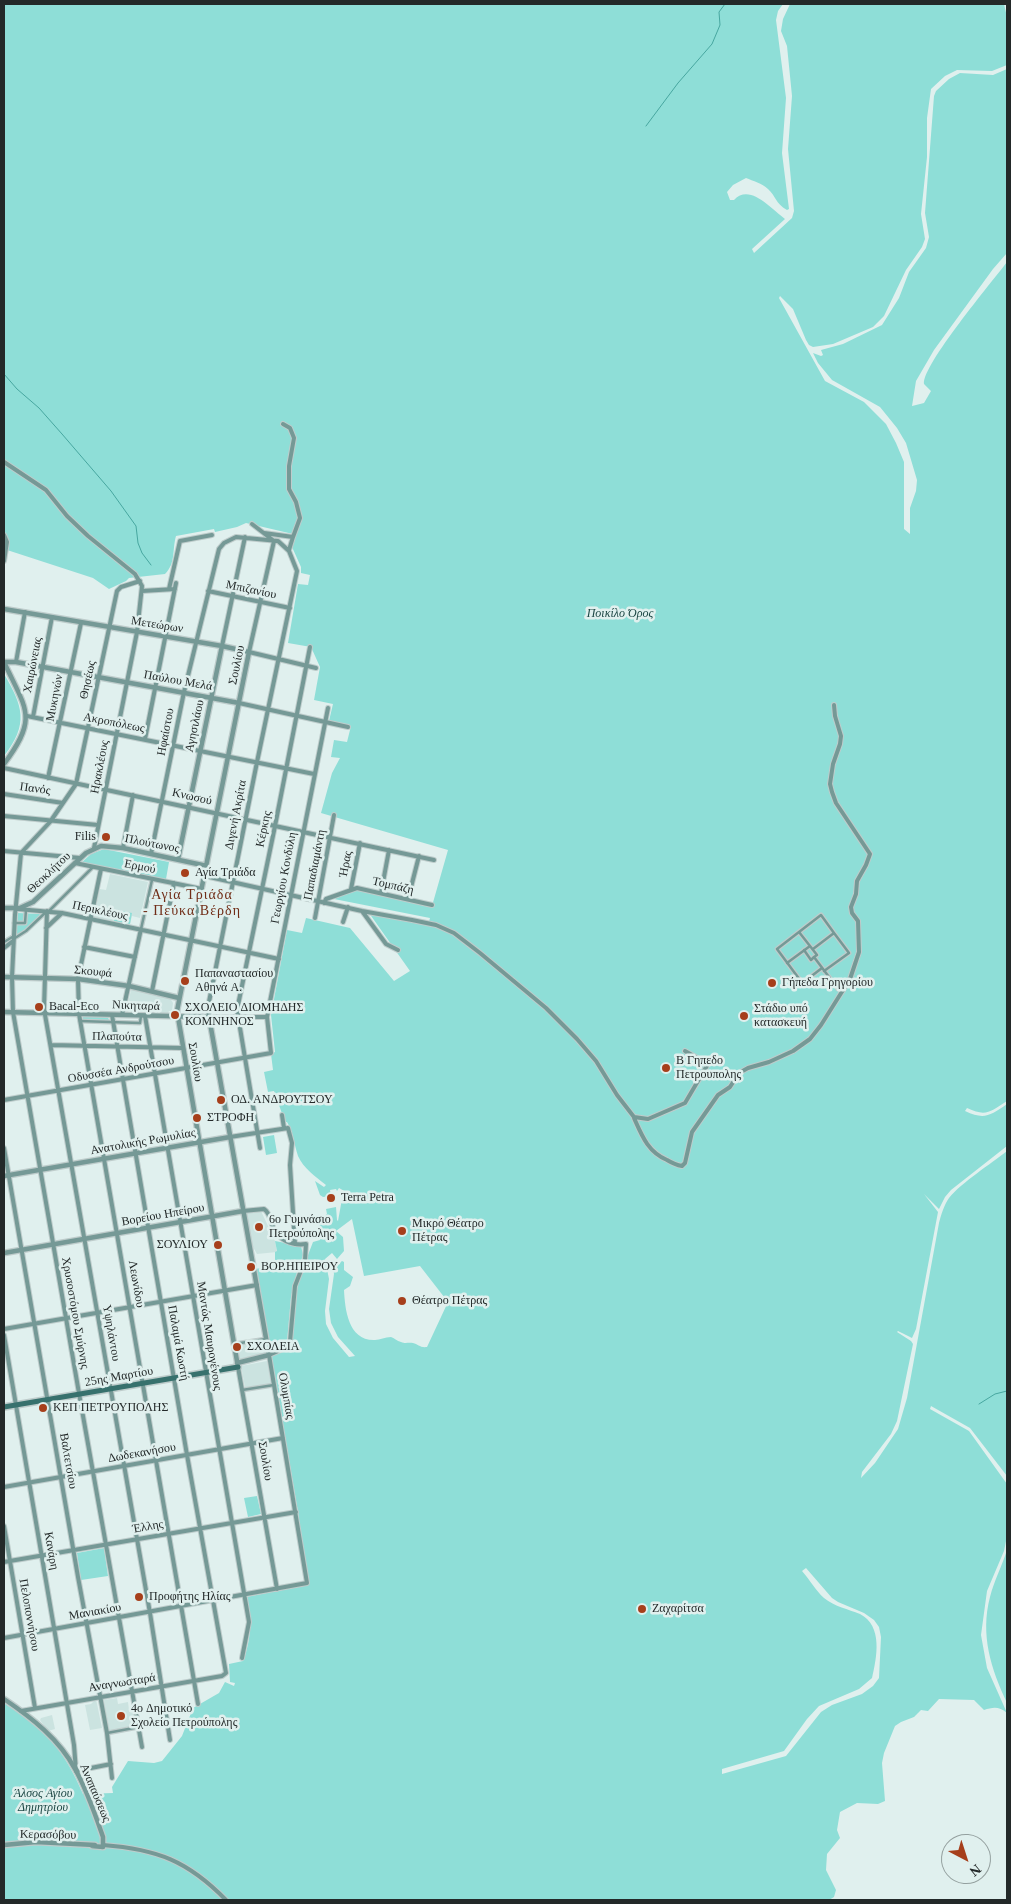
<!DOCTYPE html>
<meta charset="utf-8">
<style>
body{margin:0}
#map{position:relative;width:1011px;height:1904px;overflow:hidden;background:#e0f0ee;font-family:Georgia,serif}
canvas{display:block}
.frame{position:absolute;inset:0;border:5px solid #232929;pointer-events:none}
.north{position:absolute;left:941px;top:1834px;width:50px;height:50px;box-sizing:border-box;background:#e0f0ee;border:1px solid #94a09f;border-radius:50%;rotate:140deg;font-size:14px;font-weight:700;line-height:20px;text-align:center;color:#232929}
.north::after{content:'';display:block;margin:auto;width:18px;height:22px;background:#a63f1b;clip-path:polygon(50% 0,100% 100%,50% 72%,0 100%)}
</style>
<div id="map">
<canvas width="1011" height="1904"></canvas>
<div class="frame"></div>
<div class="north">N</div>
</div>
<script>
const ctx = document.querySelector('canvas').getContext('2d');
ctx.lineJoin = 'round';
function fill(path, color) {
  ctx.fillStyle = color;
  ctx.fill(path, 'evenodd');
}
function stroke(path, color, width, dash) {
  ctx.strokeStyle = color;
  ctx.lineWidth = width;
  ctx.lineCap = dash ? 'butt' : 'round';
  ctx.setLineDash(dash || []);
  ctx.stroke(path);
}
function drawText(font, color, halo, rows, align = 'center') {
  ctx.font = font + ' Georgia,serif';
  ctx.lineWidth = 5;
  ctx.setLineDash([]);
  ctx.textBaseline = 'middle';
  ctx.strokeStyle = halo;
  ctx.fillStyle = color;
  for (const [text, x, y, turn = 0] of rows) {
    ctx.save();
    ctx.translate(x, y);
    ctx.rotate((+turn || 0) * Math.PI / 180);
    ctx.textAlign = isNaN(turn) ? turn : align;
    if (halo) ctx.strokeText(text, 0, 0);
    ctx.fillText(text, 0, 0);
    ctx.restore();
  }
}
fill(new Path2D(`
 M110 874 148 882 140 918 132 916 130 924 93 917 100 889 106 890Z
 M133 989 170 998 173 1003 172 1011H169L168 1013H126L131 990Z
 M261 1211 275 1241 277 1252 257 1254 253 1247 246 1213Z
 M263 1341 265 1353 240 1359 237 1345Z
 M267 1361 271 1384 245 1387 241 1366Z
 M117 1698 118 1704 128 1702 129 1710 133 1709 136 1725 109 1731 104 1700Z
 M96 1699 102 1728 90 1730 85 1705 91 1704Z
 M52 1715 55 1729 48 1731 40 1720 41 1718Z`), '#cbe3e0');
fill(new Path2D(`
 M4 4H783L778 11 776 20 786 98 782 153 789 209 787 210C775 203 776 196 768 189 762 183 753 181 746 178L733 185 727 192 730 200H734C750 183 771 209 785 219L752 249 754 253 792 218 794 211 788 149 792 96 787 46 781 31 783 19 790 4H1004L1007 17V65L992 71 957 70 945 76 931 89 927 118V157L921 214 925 239 922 247 906 270 884 316 873 327 833 344 813 347 809 345 806 340 793 309 780 296 779 298 825 381 864 402 886 424 896 443 904 462V529L910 534V508L916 491 917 480 906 443 897 428 880 407 832 380 818 363 813 353 821 356 823 355 821 350 843 344 882 325 899 298 909 272 926 248 929 237 925 213 934 96 936 91 949 79 960 73 993 75 1007 69V253L993 269 934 350 916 381 912 406 924 403 931 391 924 384C922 365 992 282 1007 262V1101C990 1112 986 1117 967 1108L965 1111C984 1120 990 1116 1007 1104V1146L951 1190 945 1197 939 1209 924 1194 938 1212 916 1329 912 1338 898 1331 897 1332 911 1341 913 1344 897 1421 891 1434 862 1472 861 1478 875 1463 898 1429 907 1398 939 1223C941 1215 944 1205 949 1198 962 1182 991 1164 1007 1151V1476L970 1428 931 1406 930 1409 969 1431 1007 1484V1536L1004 1551 987 1591 981 1635 987 1668 1007 1713C999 1706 993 1707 984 1710L974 1700 939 1699 928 1711 921 1710 914 1717 901 1722 895 1726 884 1753 882 1763 885 1801 878 1804 857 1803 840 1812 837 1830 840 1838 827 1854 826 1870 836 1890 834 1897 829 1900H4V1703C12 1709 22 1713 30 1720 56 1741 70 1764 83 1794L113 1793 112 1787 128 1761 154 1763 162 1761 182 1736 193 1708 219 1693 225 1682 234 1686 235 1683 230 1682 229 1664 243 1661C252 1638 251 1621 246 1597L308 1585 298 1512 256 1269 275 1265V1252L277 1251 275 1241 301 1246 303 1255 300 1264 297 1263 294 1270 297 1272 291 1297 287 1342 289 1346 292 1340 298 1281 313 1242 320 1240 322 1236 318 1230 322 1218 327 1214 326 1209 336 1207 337 1220 338 1221 342 1199 345 1197 346 1192 339 1188 337 1191 336 1189 330 1190 331 1196 323 1197 320 1195 315 1181 324 1187 326 1185C316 1177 303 1168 298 1156 294 1144 293 1132 287 1122H285L274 1091 268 1092 264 1072 273 1070 271 1054 275 1052 271 1015 287 930 302 933 306 918 350 928 394 981 410 971 369 913 428 925 430 918 334 899 357 889 432 906 448 850 321 813 332 773 340 758 331 757 334 740 347 742 351 726 329 721 333 704 314 700 320 667 311 647 288 643 298 584 308 585 310 575 301 573V567L292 547 297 532H294L293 534 246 523 237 527 215 532 214 529 176 536C172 550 176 563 165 574L129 578 126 581 109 589 93 578 4 549ZM352 1219 364 1276 420 1266 448 1302 427 1347C420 1348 418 1344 413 1343 408 1342 406 1344 401 1342 397 1341 394 1338 391 1337 385 1337 380 1340 375 1340 348 1341 345 1309 344 1290L350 1286 353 1277 344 1270V1262L342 1261 333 1269 334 1274 329 1309 331 1323 338 1337 355 1356 349 1357 333 1338 326 1324 325 1311 329 1279 325 1259 332 1253 337 1259 344 1251 343 1237 336 1231ZM806 1568 832 1598 838 1602 864 1613 874 1620 879 1627 881 1637 879 1678 873 1686 862 1694 832 1705 821 1712 786 1756 722 1774V1769L784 1751 807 1719 819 1706 859 1689 872 1678C877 1657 883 1626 860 1614 848 1609 835 1607 824 1598 816 1591 810 1580 802 1571Z
 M4 674C23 706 29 724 4 756Z
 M104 849 169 862 166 879 81 863 91 854Z
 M116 910 132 913 130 924 114 921Z
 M18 913 39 914 41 915 26 930 16 936Z
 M83 1016 108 1017 109 1020H83Z
 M274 1135 277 1153 266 1155 263 1137Z
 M257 1496 261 1514 248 1517 244 1498Z
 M104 1548 108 1576 81 1580 77 1553Z
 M1007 1550V1703C991 1669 980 1635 990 1597 994 1581 1002 1566 1007 1550Z`), '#8eded7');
stroke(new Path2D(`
 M646 126 678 83 712 44 720 25 719 12 725 4
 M4 374 17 389 39 408 62 434 111 491 136 526 138 543 142 553 151 565
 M979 1404 995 1394 1007 1391`), '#47a7a0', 1);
const pedestrian = new Path2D(`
 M49 911 93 867
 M14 923H25L26 910
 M141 929 152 880
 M799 932 821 915 834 933
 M15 938 26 931 47 911
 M4 942 14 936
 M813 949 834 933 849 953 824 971
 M804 950 811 960 814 957
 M787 963 810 946
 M822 968 805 981 800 980 777 949 799 932 817 955 814 957 838 989 843 991
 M80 1021 140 1023 141 1016
 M234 1344 266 1339
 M242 1390 274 1385
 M107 1733 139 1727`);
const minor = new Path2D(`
 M283 424 290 428 294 438 289 466V489L296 502 300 518 293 537
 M4 462 46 490 67 516 88 536 135 574 142 586 137 632 94 848
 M252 524 274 541 249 652 316 668
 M264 533 293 537 289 550
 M4 535 7 542 4 561
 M140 581 121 587 117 591 76 784 50 822 21 853 15 915 12 977 13 1012 80 1399 142 1747
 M169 589 180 541 212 535
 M142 591 175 589
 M208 591 290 608
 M222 646 245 537
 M16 662 25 612
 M239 703 348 727
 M27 716 314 774
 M33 717 52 617
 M145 739 176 583
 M4 768 434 860
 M48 778 81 623
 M4 794 63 803
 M4 816 98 825
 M123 848 133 795
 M4 851 80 858
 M151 854 184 692 219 549 224 543 236 537 278 541 289 551 297 571 257 762 208 1007 209 1017H267
 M75 863 202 889
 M101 869 78 979 79 1014 198 1704
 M205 876 362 911 412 920 436 925 454 933 480 953 546 1008 577 1039 596 1061 617 1095 634 1117 648 1119 685 1103 708 1064 685 1051
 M351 889 360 843
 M381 893 389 850
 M408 899 419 856
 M324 903 326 899 357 888 432 905
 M18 909 62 913 279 959
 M47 911 44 1009 150 1613 170 1740
 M362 911 386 944 398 950
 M315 918 334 815
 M343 922 348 907
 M46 928 62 913
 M84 947 135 957
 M4 948 13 941
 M152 991 174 883
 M122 1015 141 929
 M145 1016 249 1622 242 1658
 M51 1045 182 1048
 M4 1100 271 1053 267 1017 328 708
 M282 1115 284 1128
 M634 1118C642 1136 648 1152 667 1160 672 1163 676 1165 682 1166L685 1163 692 1132 718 1095 730 1087 739 1073 748 1068 769 1062 793 1051 810 1039 821 1025 850 979 859 952 858 921 852 913 851 907 856 894 857 881 866 865 870 854 836 803 832 792 830 784 833 764 840 744 841 736 835 716 834 705
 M230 1137 288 1128 292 1143 290 1165 295 1244
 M4 1148 78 1577 107 1733 112 1778
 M260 1148 237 1010 275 826 310 647
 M4 1329 257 1285
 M4 1335 74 1745 76 1771 111 1764
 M238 1367 277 1589
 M4 1487 283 1438
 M4 1526 35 1708
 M4 1562 296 1512
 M4 1638 307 1583 269 1355 285 1348 290 1342 295 1286 305 1260 306 1244C292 1246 278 1240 273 1227 270 1220 270 1213 264 1209L243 1211
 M21 1711 222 1676 226 1673 187 1455 112 1015
 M103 1845C157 1849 188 1861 226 1900`);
const tertiary = new Path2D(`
 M4 609 222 646 249 652 177 1011 238 1367
 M4 662H16L239 703
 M4 662C26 710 39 717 4 764
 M178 859 222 646
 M4 908H20L33 902 86 853 101 846 123 848 207 866
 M4 977 78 979 129 986 179 998
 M4 1012 209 1017 269 1355 237 1363
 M4 1176 230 1137
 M4 1253 243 1211
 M4 1699C32 1718 59 1739 75 1769 87 1790 95 1814 103 1837V1847L92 1846
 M4 1845 36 1842 95 1845`);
const secondary = new Path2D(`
 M4 1407 238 1367`);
stroke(pedestrian, '#becccb', 5);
stroke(minor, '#becccb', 6);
stroke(tertiary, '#becccb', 7);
stroke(secondary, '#becccb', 8);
stroke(pedestrian, '#759996', 2.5);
stroke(minor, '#759996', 4);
stroke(tertiary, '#759996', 4.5);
stroke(secondary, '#37716d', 5);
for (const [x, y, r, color] of [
 [106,837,5,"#a63f1b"],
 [185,873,5,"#a63f1b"],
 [185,981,5,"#a63f1b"],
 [772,983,5,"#a63f1b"],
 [39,1007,5,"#a63f1b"],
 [175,1015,5,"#a63f1b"],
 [744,1016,5,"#a63f1b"],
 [666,1068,5,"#a63f1b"],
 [221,1100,5,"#a63f1b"],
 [197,1118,5,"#a63f1b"],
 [331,1198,5,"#a63f1b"],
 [259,1227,5,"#a63f1b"],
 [402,1231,5,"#a63f1b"],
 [218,1245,5,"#a63f1b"],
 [251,1267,5,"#a63f1b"],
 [402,1301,5,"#a63f1b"],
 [237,1347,5,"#a63f1b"],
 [43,1408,5,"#a63f1b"],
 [139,1597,5,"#a63f1b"],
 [642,1609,5,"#a63f1b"],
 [121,1716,5,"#a63f1b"]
]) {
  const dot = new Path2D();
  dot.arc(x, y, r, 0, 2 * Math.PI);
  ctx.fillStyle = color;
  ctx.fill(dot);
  stroke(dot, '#e0f0ee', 2);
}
drawText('12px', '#232929', '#e0f0ee', [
 ["Μπιζανίου",251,590,12],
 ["Μετεώρων",157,625,9],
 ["Χαιρώνειας",33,665,-79],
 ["Σουλίου",237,665,-78],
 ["Θησέως",88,680,-78],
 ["Παύλου Μελά",178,681,10],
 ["Μυκηνών",55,698,-79],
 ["Ακροπόλεως",114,723,11],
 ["Αγησιλάου",195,726,-78],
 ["Ηφαίστου",166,732,-79],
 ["Ηρακλέους",100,767,-79],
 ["Πανός",35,789,8],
 ["Κνωσού",192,797,13],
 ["Διγενή Ακρίτα",236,815,-79],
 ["Κέρκης",264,829,-78],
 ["Πλούτωνος",152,844,11],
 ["Ήρας",346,864,-79],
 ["Παπαδιαμάντη",315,865,-79],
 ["Ερμού",140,867,11],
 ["Θεοκλήτου",49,873,-43],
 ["Γεωργίου Κονδύλη",284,878,-79],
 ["Τομπάζη",393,886,13],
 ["Περικλέους",100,911,12],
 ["Σκουφά",93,972,6],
 ["Νικηταρά",136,1006,2],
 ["Πλαπούτα",117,1037,1],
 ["Σουλίου",195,1062,80],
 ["Οδυσσέα Ανδρούτσου",121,1070,-10],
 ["Ανατολικής Ρωμυλίας",143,1142,-10],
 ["Βορείου Ηπείρου",163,1215,-10],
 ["Λεωνίδου",136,1284,80],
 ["Χρυσοστόμου Σμύρνης",75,1313,80],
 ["Υψηλάντου",111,1333,80],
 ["Μαντώς Μαυρογένους",209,1336,81],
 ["Παλαμά Κωστή",178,1343,80],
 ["25ης Μαρτίου",119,1377,-10],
 ["Ολυμπίας",286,1396,80],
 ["Δωδεκανήσου",142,1453,-10],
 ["Βαλτετσίου",68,1461,80],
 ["Σουλίου",265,1461,80],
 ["Έλλης",148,1527,-10],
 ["Κανάρη",51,1551,80],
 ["Μανιακίου",95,1612,-10],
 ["Πελοποννήσου",29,1615,80],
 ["Αναγνωσταρά",122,1683,-9],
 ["Αναπαύσεως",95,1793,67],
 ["Κερασόβου",48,1835,1]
]);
drawText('italic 12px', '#1c4744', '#e0f0ee', [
 ["Ποικίλο Όρος",620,614],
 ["Άλσος Αγίου",43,1794],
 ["Δημητρίου",43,1808]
]);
drawText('12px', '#232929', '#e0f0ee', [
 ["Filis",96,837,"right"],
 ["Αγία Τριάδα",195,873],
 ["Παπαναστασίου",195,974],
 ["Αθηνά Α.",195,988],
 ["Γήπεδα Γρηγορίου",782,983],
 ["Bacal-Eco",49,1007],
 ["ΣΧΟΛΕΙΟ ΔΙΟΜΗΔΗΣ",185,1008],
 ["ΚΟΜΝΗΝΟΣ",185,1022],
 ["Στάδιο υπό",754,1009],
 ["κατασκευή",754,1023],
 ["Β Γηπεδο",676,1061],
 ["Πετρουπολης",676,1075],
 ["ΟΔ. ΑΝΔΡΟΥΤΣΟΥ",231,1100],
 ["ΣΤΡΟΦΗ",207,1118],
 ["Terra Petra",341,1198],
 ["6ο Γυμνάσιο",269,1220],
 ["Πετρούπολης",269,1234],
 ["Μικρό Θέατρο",412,1224],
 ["Πέτρας",412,1238],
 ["ΣΟΥΛΙΟΥ",208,1245,"right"],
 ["ΒΟΡ.ΗΠΕΙΡΟΥ",261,1267],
 ["Θέατρο Πέτρας",412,1301],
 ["ΣΧΟΛΕΙΑ",247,1347],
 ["ΚΕΠ ΠΕΤΡΟΥΠΟΛΗΣ",53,1408],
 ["Προφήτης Ηλίας",149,1597],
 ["Ζαχαρίτσα",652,1609],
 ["4ο Δημοτικό",131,1709],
 ["Σχολείο Πετρούπολης",131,1723]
], 'left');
ctx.letterSpacing = '1px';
drawText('14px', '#702d17', '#e0f0ee', [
 ["Αγία Τριάδα",192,895],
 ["- Πεύκα Βέρδη",192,911]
]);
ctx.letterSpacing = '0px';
</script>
